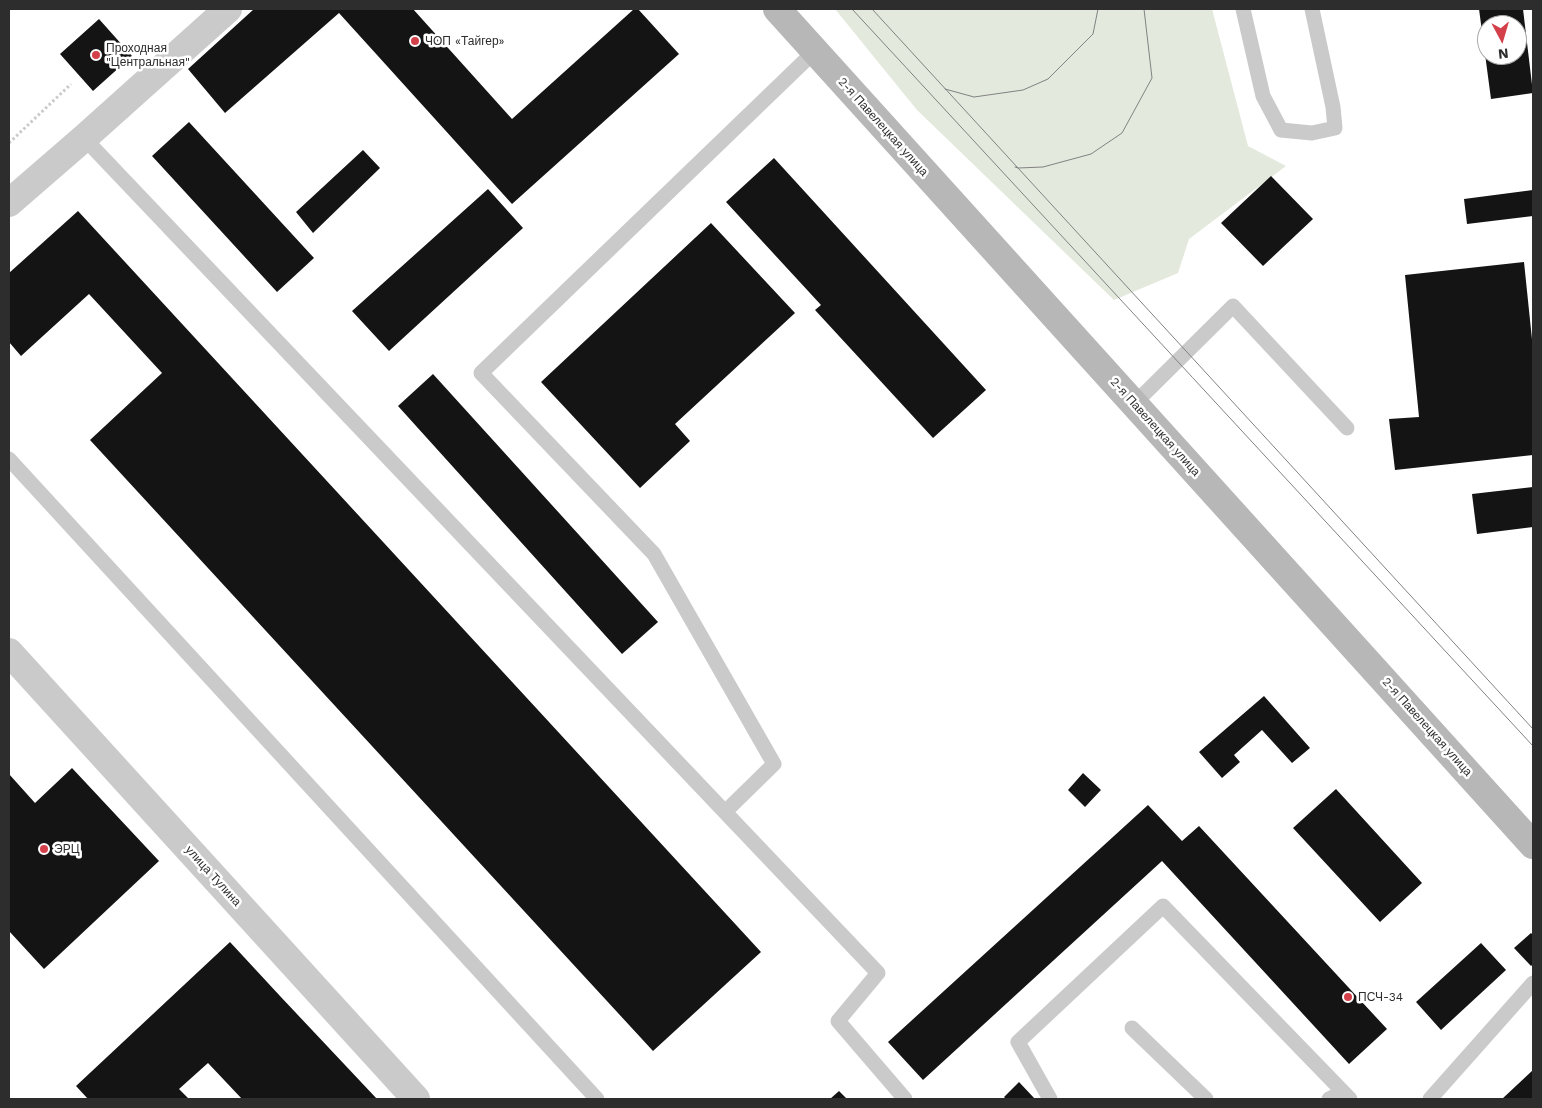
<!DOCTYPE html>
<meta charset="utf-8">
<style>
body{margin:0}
#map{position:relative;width:1542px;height:1108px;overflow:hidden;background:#fff;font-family:"Work Sans",sans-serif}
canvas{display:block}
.frame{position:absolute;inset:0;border:10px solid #2d2d2d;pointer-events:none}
.north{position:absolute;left:1477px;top:15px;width:50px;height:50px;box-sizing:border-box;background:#fff;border:1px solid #ababab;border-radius:50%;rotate:174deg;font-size:14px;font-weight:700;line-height:20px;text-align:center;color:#2d2d2d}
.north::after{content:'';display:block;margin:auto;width:18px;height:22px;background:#d34049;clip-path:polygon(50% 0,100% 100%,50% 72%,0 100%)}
</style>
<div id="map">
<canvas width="1542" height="1108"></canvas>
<div class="frame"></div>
<div class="north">N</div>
</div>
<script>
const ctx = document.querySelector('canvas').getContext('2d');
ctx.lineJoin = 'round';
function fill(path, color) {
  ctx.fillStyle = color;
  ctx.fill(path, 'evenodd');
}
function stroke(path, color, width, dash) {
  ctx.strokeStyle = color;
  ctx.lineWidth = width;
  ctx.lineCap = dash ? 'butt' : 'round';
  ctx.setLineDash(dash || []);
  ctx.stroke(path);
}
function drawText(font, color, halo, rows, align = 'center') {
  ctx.font = font + ' "Work Sans",sans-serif';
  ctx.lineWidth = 5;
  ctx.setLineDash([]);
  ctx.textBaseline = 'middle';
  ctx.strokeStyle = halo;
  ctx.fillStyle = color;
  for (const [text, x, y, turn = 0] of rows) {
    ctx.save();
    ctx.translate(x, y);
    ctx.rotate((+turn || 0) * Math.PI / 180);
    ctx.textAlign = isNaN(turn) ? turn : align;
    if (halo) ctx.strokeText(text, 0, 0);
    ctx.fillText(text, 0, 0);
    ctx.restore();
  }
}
fill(new Path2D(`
 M835 9H1212L1248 146 1286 166 1189 239 1178 273 1114 300 917 110Z`), '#e3e9dc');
fill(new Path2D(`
 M254 9H413L512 119 634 9H638L679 54 512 204 339 13 225 113 188 69Z
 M1479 9H1523L1533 93 1491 99ZM1487 25H1517V55H1487Z
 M99 19 132 56 93 91 60 54Z
 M189 122 314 258 277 292 152 156Z
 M363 150 380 168 313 233 296 212Z
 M774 158 986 390 933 438 815 310 821 305 726 202Z
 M1271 176 1313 219 1263 266 1221 223Z
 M488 189 523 228 389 351 352 311Z
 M1533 190V216L1467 224 1464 199Z
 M78 211 761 952 653 1051 90 440 162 373 89 294 21 356 9 342V273Z
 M711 223 795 313 675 424 690 441 640 488 541 382Z
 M1524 262 1533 349V455L1395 470 1389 419 1419 417 1405 275Z
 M433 374 658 622 622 654 398 406Z
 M1533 487V527L1477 534 1472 494Z
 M1264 696 1310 748 1292 763 1262 730 1234 755 1240 762 1222 778 1199 752Z
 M72 768 159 861 44 969 9 931V774L35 803Z
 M1083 773 1101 790 1085 807 1068 790Z
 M1336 789 1422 883 1380 922 1293 828Z
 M1148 805 1182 841 1199 826 1387 1029 1349 1064 1162 861 923 1080 888 1042Z
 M1531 933 1533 935V964L1531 966 1514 948Z
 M230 942 280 996 377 1099H242L208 1063 179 1089 189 1099H88L76 1086Z
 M1481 943 1506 970 1441 1030 1416 1002Z
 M1533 1070V1099H1502Z
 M1019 1082 1035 1099H1006L1004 1097Z
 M839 1091 847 1099H830Z`), '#141414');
stroke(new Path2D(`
 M9 143 71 84`), '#cacaca', 3, [2.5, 2.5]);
stroke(new Path2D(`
 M1243 9 1263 96 1281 130 1312 133 1335 128 1333 107 1312 9
 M84 138 878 973 838 1021 905 1099
 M1134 404 1233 306 1347 428
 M9 459 597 1099
 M725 812 774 764 654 554 481 373 815 51
 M1132 1028 1206 1099
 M1050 1099 1018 1042 1163 906 1350 1099
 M1329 1099 1343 1092
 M1430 1099 1533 983`), '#cacaca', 15);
stroke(new Path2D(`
 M9 203 84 138 228 9
 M9 652 416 1099`), '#cacaca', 28);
stroke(new Path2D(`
 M777 9 1533 845`), '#b7b7b7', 28);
stroke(new Path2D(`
 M852 9 1533 746
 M872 9 1533 729
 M945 89 974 97 1023 90 1048 79 1093 34 1098 9
 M1015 167 1018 168 1043 167 1091 154 1122 133 1152 78 1144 9`), '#828282', 1);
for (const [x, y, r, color] of [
 [415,41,5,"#d34049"],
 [96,55,5,"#d34049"],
 [44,849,5,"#d34049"],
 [1348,997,5,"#d34049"]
]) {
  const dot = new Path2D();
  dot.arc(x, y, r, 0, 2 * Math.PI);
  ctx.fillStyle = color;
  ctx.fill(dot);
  stroke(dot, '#fff', 2);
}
drawText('12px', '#2d2d2d', '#fff', [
 ["ЧОП «Тайгер»",425,41],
 ["Проходная",106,48],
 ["\"Центральная\"",106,62],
 ["ЭРЦ",54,849],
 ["ПСЧ-34",1358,997]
], 'left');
drawText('12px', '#2d2d2d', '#fff', [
 ["2-я Павелецкая улица",883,127,48],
 ["2-я Павелецкая улица",1155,427,48],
 ["2-я Павелецкая улица",1427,727,48],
 ["улица Тулина",213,876,48]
]);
</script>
